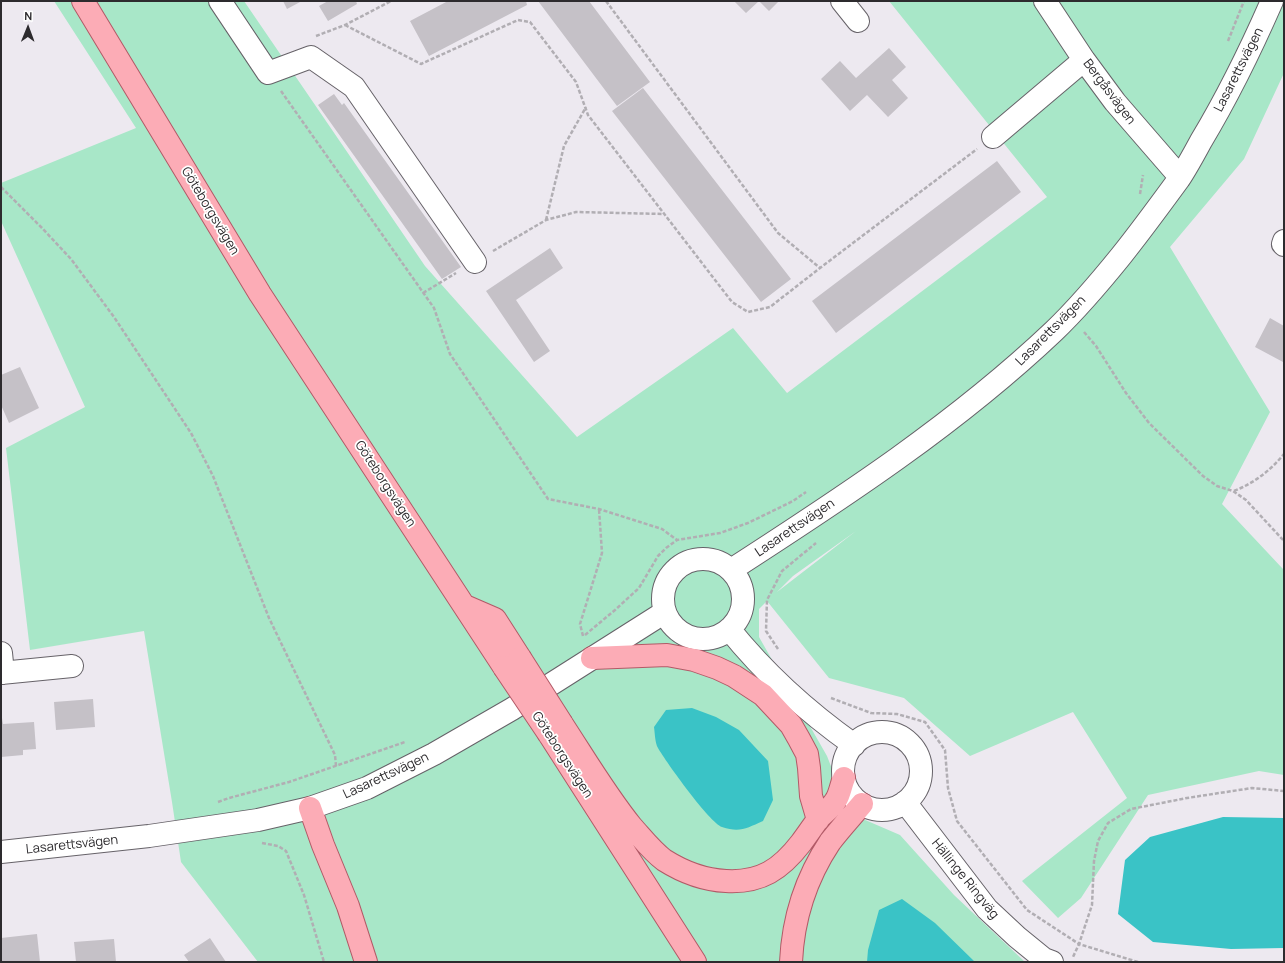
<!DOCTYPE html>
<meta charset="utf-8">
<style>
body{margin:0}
#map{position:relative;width:1285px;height:963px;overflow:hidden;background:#ede9f0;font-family:Manrope,sans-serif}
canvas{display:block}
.frame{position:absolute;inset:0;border:2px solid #2d2b2e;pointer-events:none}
.north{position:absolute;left:8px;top:8px;width:40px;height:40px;-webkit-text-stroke:3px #fff;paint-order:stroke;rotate:1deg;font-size:11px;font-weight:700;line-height:16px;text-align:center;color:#2d2b2e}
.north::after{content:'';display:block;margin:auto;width:14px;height:18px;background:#2d2b2e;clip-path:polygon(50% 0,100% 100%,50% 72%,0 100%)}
</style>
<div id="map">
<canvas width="1285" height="963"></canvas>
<div class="frame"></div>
<div class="north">N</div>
</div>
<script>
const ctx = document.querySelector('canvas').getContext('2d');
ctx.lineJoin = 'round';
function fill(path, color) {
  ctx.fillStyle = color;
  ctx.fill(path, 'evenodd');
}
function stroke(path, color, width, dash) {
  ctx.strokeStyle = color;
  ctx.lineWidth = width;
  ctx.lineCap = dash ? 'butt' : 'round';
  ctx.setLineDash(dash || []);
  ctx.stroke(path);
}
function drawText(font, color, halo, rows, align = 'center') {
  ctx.font = font + ' Manrope,sans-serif';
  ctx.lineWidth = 3.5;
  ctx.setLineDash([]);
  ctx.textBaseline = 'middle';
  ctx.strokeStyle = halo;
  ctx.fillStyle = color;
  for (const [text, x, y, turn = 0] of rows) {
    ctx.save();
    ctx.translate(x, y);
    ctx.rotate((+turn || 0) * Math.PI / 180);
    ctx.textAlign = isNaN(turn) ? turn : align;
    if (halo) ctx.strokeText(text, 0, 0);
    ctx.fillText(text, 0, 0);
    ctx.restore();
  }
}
fill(new Path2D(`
 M54 1H244L425 266 577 437 733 328 787 393 1047 197 889 1H1284V73L1244 159 1170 247 1270 412 1222 504 1283 569 1284 568V775L1259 771 1148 795 1081 898 1058 918 1022 881 1127 798 1073 712 970 756 904 698 829 678 767 601 759 609V637L827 756 849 813 900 835 954 895 1025 962H258L181 862 172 802 144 631 30 650 6 448 85 407 1 221V183L136 128ZM856 531 777 592 793 576Z`), '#a8e7c8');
fill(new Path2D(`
 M692 708 716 717 739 730 768 761 773 800 763 821C747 828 740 833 722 827 710 823 666 762 658 748 655 743 655 734 654 727L666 710Z
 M1223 817 1284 818V948L1231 949 1153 942 1118 914 1125 860 1150 837Z
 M902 899 935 923 975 962H867L868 950 879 910Z`), '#3ac3c6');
fill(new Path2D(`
 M283 1H302L287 9Z
 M328 1H356L357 4 328 21 319 6Z
 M448 1H526L527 5 429 56 410 21Z
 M538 1H589L650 82 617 106Z
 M734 1H759L746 13Z
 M759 1H779L769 11Z
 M889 48 906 67 892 80 908 98 888 117 867 95 850 111 821 79 840 61 856 78Z
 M643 88 791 279 761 302 612 111Z
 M334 94 342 105 344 103 461 267 442 279 318 105Z
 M997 161 1021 192 836 333 812 301Z
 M550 248 563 268 516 300 550 351 534 362 486 291Z
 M1270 318 1284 326 1283 362 1255 347Z
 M20 367 39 408 9 423 1 405V375Z
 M93 699 95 727 56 730 54 702Z
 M1 718H2L3 724 34 722 36 749 23 750V755L1 757Z
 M37 934 40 962H1V938Z
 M210 938 226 962H189L184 955Z
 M114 939 116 962H76L74 942Z`), '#c5c1c7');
const minor = new Path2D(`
 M220 1 268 73 311 57 354 87 475 262
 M842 1 858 21
 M1045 1 1084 60 1115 102 1180 177
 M993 137 1084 60
 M1284 241 1283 244 1284 245
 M663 599a40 40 0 1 1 80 0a40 40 0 1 1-80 0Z
 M731 570C844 497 957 423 1054 331 1078 308 1100 282 1121 256 1141 231 1160 205 1179 179 1187 167 1194 154 1201 141 1228 96 1251 49 1272 1
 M729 629C766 675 806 711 854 745
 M1 653 3 673
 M1 673 72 666
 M843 771a39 39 0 1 1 78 0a39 39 0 1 1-78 0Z
 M905 802 987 909 1017 937 1044 959 1052 962
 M1 852 149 836 258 820 310 808 367 788 434 754 512 709 665 612`);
const major = new Path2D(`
 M83 1 260 294 504 667
 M465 606 495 619 520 658
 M592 658 667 655 694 660 717 668 734 676 763 695 791 725 799 739 807 754 809 768 811 796 818 820
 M562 724C585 759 606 795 632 827 642 838 652 851 664 860 683 872 704 880 726 881 761 883 781 869 801 843 807 835 813 826 819 818 824 813 832 807 836 800 840 794 841 785 844 778
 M549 734 695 962
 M310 808 323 845 348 906 366 962
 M791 962C793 919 806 878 830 842 840 829 851 817 862 804`);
stroke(minor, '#666268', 24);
stroke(major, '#b25a67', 24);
stroke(new Path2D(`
 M606 1 778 233 820 268 977 149
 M345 25 421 64 518 20 530 22 576 82 588 115 732 302 748 312 770 307 820 268
 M316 36 345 25 391 1
 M1228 41 1244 1
 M281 91 434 308 450 354 548 499 599 509 662 529 677 540
 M1 187 42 228 71 259 114 317 191 433 213 476 269 618 335 755 336 766
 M1140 194 1143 175
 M546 220 564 146 586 107
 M493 251 546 220 576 212 665 214
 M423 293 456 273
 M1084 332 1096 346 1126 393 1149 423 1203 476 1217 486 1233 491 1246 500 1284 541
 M1234 491C1254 483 1270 471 1284 454
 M585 635 615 610 639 588 658 556 666 548 677 540 720 533 748 523 793 501 806 492
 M583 636 580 624 602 553 599 509
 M778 649 766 631 767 600 782 571 816 543
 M831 698 871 713 897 714 925 722 945 750 948 788 957 821 1027 910 1079 944 1073 957
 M218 802 229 798 289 782 405 742
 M262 843 278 846 286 851 304 895 324 962
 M1138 962 1079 944 1092 905 1094 861 1098 841 1108 823 1131 809 1187 798 1252 788 1284 791`), '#b1aeb3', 2.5, [4, 2]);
stroke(minor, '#fff', 22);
stroke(major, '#fcacb6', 22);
const majorBridge = new Path2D(`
 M520 658 562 724
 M504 667 549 734`);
stroke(majorBridge, '#b25a67', 24, []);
stroke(majorBridge, '#fcacb6', 22);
drawText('13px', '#2d2b2e', '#fff', [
 ["Lasarettsvägen",1239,70,-63],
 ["Bergåsvägen",1109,92,53],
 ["Göteborgsvägen",210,211,59],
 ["Lasarettsvägen",1051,331,-45],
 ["Göteborgsvägen",385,484,57],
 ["Lasarettsvägen",795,528,-34],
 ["Göteborgsvägen",562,755,57],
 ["Lasarettsvägen",386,776,-25],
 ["Lasarettsvägen",72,845,-6],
 ["Hällinge Ringväg",965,879,51]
]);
</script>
